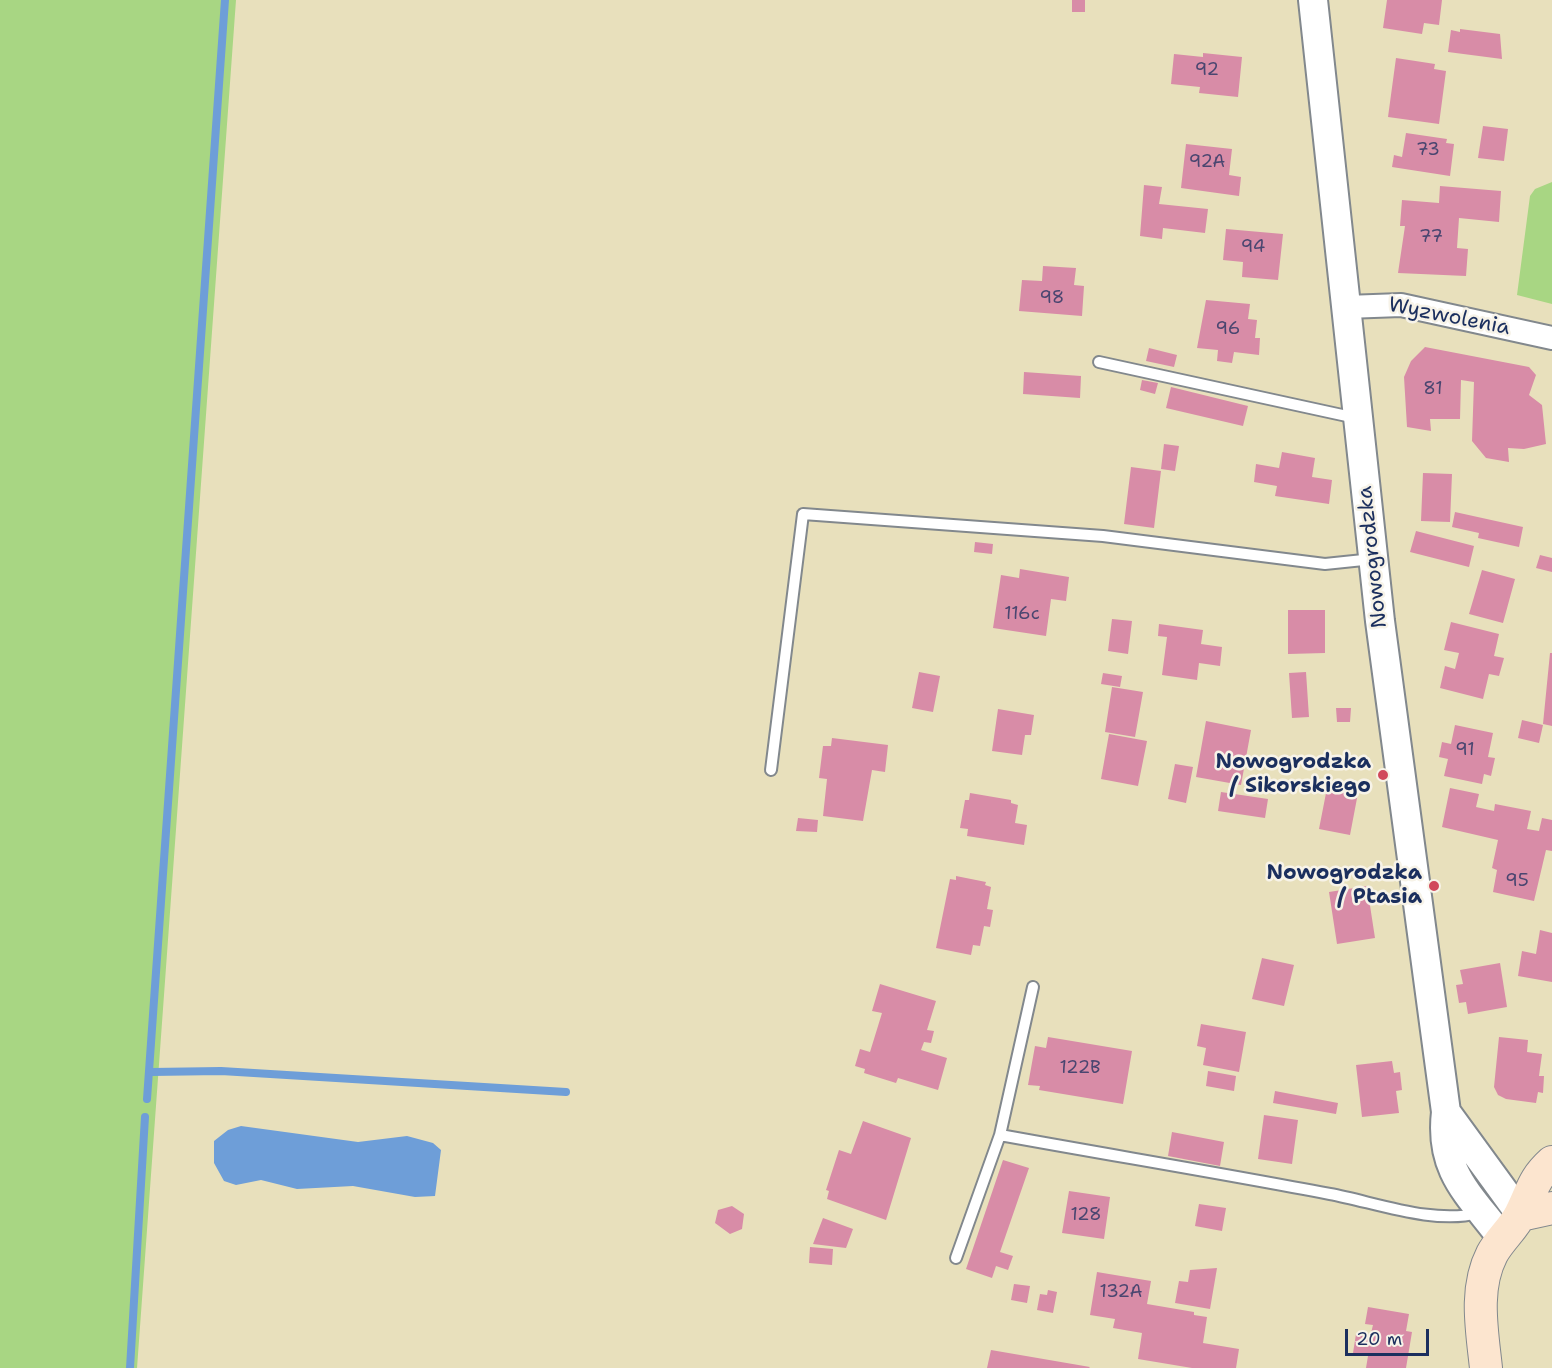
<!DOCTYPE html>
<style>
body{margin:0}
#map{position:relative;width:1552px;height:1368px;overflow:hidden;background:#e8e0bc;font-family:"Shantell Sans",sans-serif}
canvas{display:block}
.scale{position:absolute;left:1345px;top:1329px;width:84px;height:27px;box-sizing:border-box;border:3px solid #1b2f5e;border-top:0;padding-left:8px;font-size:18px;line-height:21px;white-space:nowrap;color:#1b2f5e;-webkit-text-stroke:4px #f7f3e8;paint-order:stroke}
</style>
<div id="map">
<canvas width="1552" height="1368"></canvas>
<div class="scale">20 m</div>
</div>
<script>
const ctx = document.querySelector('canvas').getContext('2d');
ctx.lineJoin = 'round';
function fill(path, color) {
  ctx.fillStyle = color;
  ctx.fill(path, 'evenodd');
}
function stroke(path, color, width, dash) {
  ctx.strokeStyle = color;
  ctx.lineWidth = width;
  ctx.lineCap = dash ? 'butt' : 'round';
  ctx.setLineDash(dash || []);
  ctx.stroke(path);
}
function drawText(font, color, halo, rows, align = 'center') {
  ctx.font = font + ' "Shantell Sans",sans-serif';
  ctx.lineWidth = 5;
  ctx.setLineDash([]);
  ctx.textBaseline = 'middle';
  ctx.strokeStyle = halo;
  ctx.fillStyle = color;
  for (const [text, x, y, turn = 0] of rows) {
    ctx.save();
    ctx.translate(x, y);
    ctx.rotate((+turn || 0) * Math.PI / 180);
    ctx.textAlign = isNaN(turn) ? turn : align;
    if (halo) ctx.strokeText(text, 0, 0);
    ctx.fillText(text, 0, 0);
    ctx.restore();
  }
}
fill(new Path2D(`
 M0 0H236L137 1368H0Z
 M1552 182V304L1517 295 1530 196 1535 189Z`), '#a8d683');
fill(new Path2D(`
 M241 1126 358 1142 407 1136 433 1143 441 1150 435 1196 415 1197 353 1186 297 1189 261 1180 236 1185 224 1181 214 1163V1141L228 1130Z`), '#6e9ed8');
stroke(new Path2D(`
 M151 1072 221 1071 566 1092
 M147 1099 225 0
 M130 1368 145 1117`), '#6e9ed8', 8);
fill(new Path2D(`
 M1072 0H1085V12H1072Z
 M1387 0H1442L1439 25 1424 23 1422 34 1383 28Z
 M1460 29 1500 34 1502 59 1448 52 1451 30 1460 32Z
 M1203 53 1242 57 1238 97 1199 93 1200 87 1171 84 1174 54 1203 57Z
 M1396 58 1435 64 1434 69 1446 71 1439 124 1388 117Z
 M1483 126 1508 129 1504 161 1478 158Z
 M1406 133 1447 139 1446 143 1454 144 1450 176 1392 167 1394 155 1402 157Z
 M1186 144 1232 149 1229 175 1241 177 1239 196 1181 188Z
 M1144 185 1162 187 1159 204 1208 209 1205 233 1163 228 1162 239 1140 236Z
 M1440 186 1501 191 1499 222 1459 218 1457 248 1468 249 1466 276 1398 273 1405 226H1400L1402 200 1439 203Z
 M1226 229 1283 234 1278 280 1242 277 1243 262 1223 260Z
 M1043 266 1076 268 1074 285 1084 286 1082 316 1019 311 1022 280 1042 281Z
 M1206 300 1250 304 1248 319 1257 320 1255 338H1260L1259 355 1234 352 1232 363 1217 361 1218 350 1197 348Z
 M1425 347 1529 367 1536 375 1529 395 1542 405 1546 444 1524 449 1508 448 1509 462 1486 458 1472 441 1474 382 1461 380 1460 419H1430L1431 431 1407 427 1404 377 1411 361Z
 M1149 348 1177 355 1174 367 1146 361Z
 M1024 372 1081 376 1080 398 1023 394Z
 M1142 380 1158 383 1155 394 1140 390Z
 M1171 387 1248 406 1243 426 1166 408Z
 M1164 444 1179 446 1175 471 1161 469Z
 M1282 452 1315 458 1312 477 1332 480 1329 504 1275 496 1277 486 1254 482 1256 464 1279 468Z
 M1131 467 1161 471 1154 528 1124 524Z
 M1423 473 1452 474 1450 522 1421 521Z
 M1455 512 1523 527 1519 547 1478 538 1479 533 1452 527Z
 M1416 531 1474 546 1469 567 1410 552Z
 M975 542 993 544 992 554 974 552Z
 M1540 555 1552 558V572L1536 568Z
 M1020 569 1069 577 1066 601 1051 599 1046 636 993 628 1001 575 1019 578Z
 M1482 570 1515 579 1503 623 1469 614Z
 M1288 610H1325V653L1288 654Z
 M1112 619 1132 621 1128 654 1108 651Z
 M1451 622 1499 634 1494 656 1504 658 1499 676 1489 674 1483 699 1440 688 1445 666 1455 669 1459 653 1444 650Z
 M1159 624 1203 630 1201 644 1222 647 1220 666 1199 663 1197 680 1162 675 1167 637 1158 636Z
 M1550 653H1552V726L1543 724Z
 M919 672 940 676 933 712 912 708Z
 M1306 672 1309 717 1292 718 1289 673Z
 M1103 673 1122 676 1120 687 1101 684Z
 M1112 687 1143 692 1135 737 1105 732Z
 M1336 708H1351L1350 722H1337Z
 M998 709 1034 715 1031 735H1025L1022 755 992 751Z
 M1522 720 1543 725 1539 743 1518 738Z
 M1206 721 1251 730 1241 785 1196 777Z
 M1455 725 1493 733 1488 757 1495 758 1491 776 1484 774 1482 784 1444 776 1448 759 1439 757 1442 742 1451 744Z
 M1109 734 1147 741 1138 786 1101 779Z
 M832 738 888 745 885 772 872 770 863 821 823 816 827 779 819 778 823 746H831Z
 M1175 764 1193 767 1186 803 1168 799Z
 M1327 788 1358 793 1350 835 1319 829Z
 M1450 788 1479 794 1476 807 1494 811 1495 804 1531 811 1527 829 1539 831 1542 818 1552 820V851L1546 850 1534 901 1493 892 1497 870 1492 868 1498 840 1442 827Z
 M1221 792 1268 799 1265 818 1218 811Z
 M970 793 1011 800V803L1018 805 1015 823 1027 825 1024 845 967 836 968 829 960 828 965 800H969Z
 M798 818 818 820 817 832 796 831Z
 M956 876 986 882 985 885 991 887 987 909 993 910 990 927 984 926 980 946 973 945 971 955 936 948 950 879 956 880Z
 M1367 886 1375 938 1337 944 1329 892Z
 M1540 930 1552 933V982L1518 976 1522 951 1536 954Z
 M1262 958 1294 965 1284 1006 1252 999Z
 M1500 963 1507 1007 1468 1014 1466 1002 1459 1003 1456 985 1463 984 1460 970Z
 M880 984 936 1001 927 1030 934 1031 931 1043 924 1042 921 1050 947 1058 938 1090 898 1078 896 1083 864 1073 865 1069 855 1066 860 1049 870 1052 882 1013 872 1011Z
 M1201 1024 1246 1032 1239 1072 1203 1065 1206 1048 1197 1046Z
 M1048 1037 1132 1051 1123 1104 1039 1090 1040 1086 1028 1085 1035 1046 1046 1048Z
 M1499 1037 1528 1040 1527 1052 1542 1054 1539 1076H1544L1543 1093 1538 1092 1536 1103 1506 1099 1498 1095 1494 1087Z
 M1392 1061 1394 1073 1400 1072 1402 1090 1396 1091 1399 1113 1362 1117 1356 1065Z
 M1208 1071 1236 1076 1234 1091 1206 1086Z
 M1275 1091 1338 1103 1336 1114 1273 1103Z
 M1264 1115 1298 1120 1292 1164 1258 1159Z
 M863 1121 911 1138 886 1220 827 1199 829 1191 826 1190 839 1150 851 1154Z
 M1172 1132 1224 1142 1220 1166 1168 1156Z
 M1003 1160 1029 1168 1000 1252 1013 1256 1008 1270 996 1266 992 1278 966 1269Z
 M1069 1191 1110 1197 1104 1239 1062 1233Z
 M1199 1204 1226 1208 1222 1231 1195 1226Z
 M732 1206 744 1214 742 1229 730 1234 715 1223 718 1210Z
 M823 1218 853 1229 846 1248 813 1244Z
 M810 1247 833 1249 832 1265 809 1263Z
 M1217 1268 1210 1309 1175 1303 1179 1281 1188 1282 1190 1270Z
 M1097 1272 1151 1281 1147 1304 1194 1312V1315L1207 1317 1203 1343 1239 1349 1236 1368H1192L1138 1359 1142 1333 1113 1328 1115 1319 1090 1315Z
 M1014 1284 1030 1286 1027 1303 1011 1300Z
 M1048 1290 1057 1292 1053 1313 1037 1310 1040 1294 1047 1295Z
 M1368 1307 1409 1314 1406 1331 1412 1332 1406 1368H1366L1368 1356 1353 1353 1356 1334 1370 1337 1373 1325 1365 1324Z
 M991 1350 1090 1367 1089 1368H987Z`), '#d88ca7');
const service = new Path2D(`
 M1099 362 1356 418
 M771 770 803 514 1103 536 1325 564 1373 559
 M1000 1135C1110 1155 1220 1173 1330 1194 1374 1202 1434 1225 1478 1213
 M956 1258 1000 1135 1033 987`);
const minor = new Path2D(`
 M1346 307 1401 305 1552 338`);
const tertiary = new Path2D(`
 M1313 0 1380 621 1446 1112C1439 1171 1469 1194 1502 1238
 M1446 1112 1521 1215`);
const secondary = new Path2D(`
 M1521 1215 1552 1208
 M1486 1368C1482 1330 1474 1289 1492 1254 1500 1239 1514 1228 1521 1213 1532 1191 1533 1179 1552 1162`);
stroke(service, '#82888d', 14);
stroke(minor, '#82888d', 26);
stroke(tertiary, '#82888d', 32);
stroke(secondary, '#82888d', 34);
stroke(service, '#fff', 10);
stroke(minor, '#fff', 22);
stroke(tertiary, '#fff', 28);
stroke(secondary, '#fce5cf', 32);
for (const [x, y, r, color] of [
 [1383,775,6,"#d1495b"],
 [1434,886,6,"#d1495b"]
]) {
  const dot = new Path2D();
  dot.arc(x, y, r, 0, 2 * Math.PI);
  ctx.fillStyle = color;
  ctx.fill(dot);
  stroke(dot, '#f7f3e8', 2);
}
drawText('18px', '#4a4670', null, [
 ["92",1207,70],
 ["73",1428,150],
 ["92A",1207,162],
 ["77",1431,237],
 ["94",1253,247],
 ["98",1052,298],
 ["96",1228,329],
 ["81",1433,389],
 ["116c",1022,614],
 ["91",1465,750],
 ["95",1517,881],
 ["122B",1080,1068],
 ["128",1086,1215],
 ["132A",1121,1292]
]);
drawText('21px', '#1b2f5e', '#f7f3e8', [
 ["Wyzwolenia",1449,317,11],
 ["Nowogrodzka",1373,557,-96]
]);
drawText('bold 21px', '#1b2f5e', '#f7f3e8', [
 ["Nowogrodzka",1371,763],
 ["/ Sikorskiego",1371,787],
 ["Nowogrodzka",1422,874],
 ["/ Ptasia",1422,898]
], 'right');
</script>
